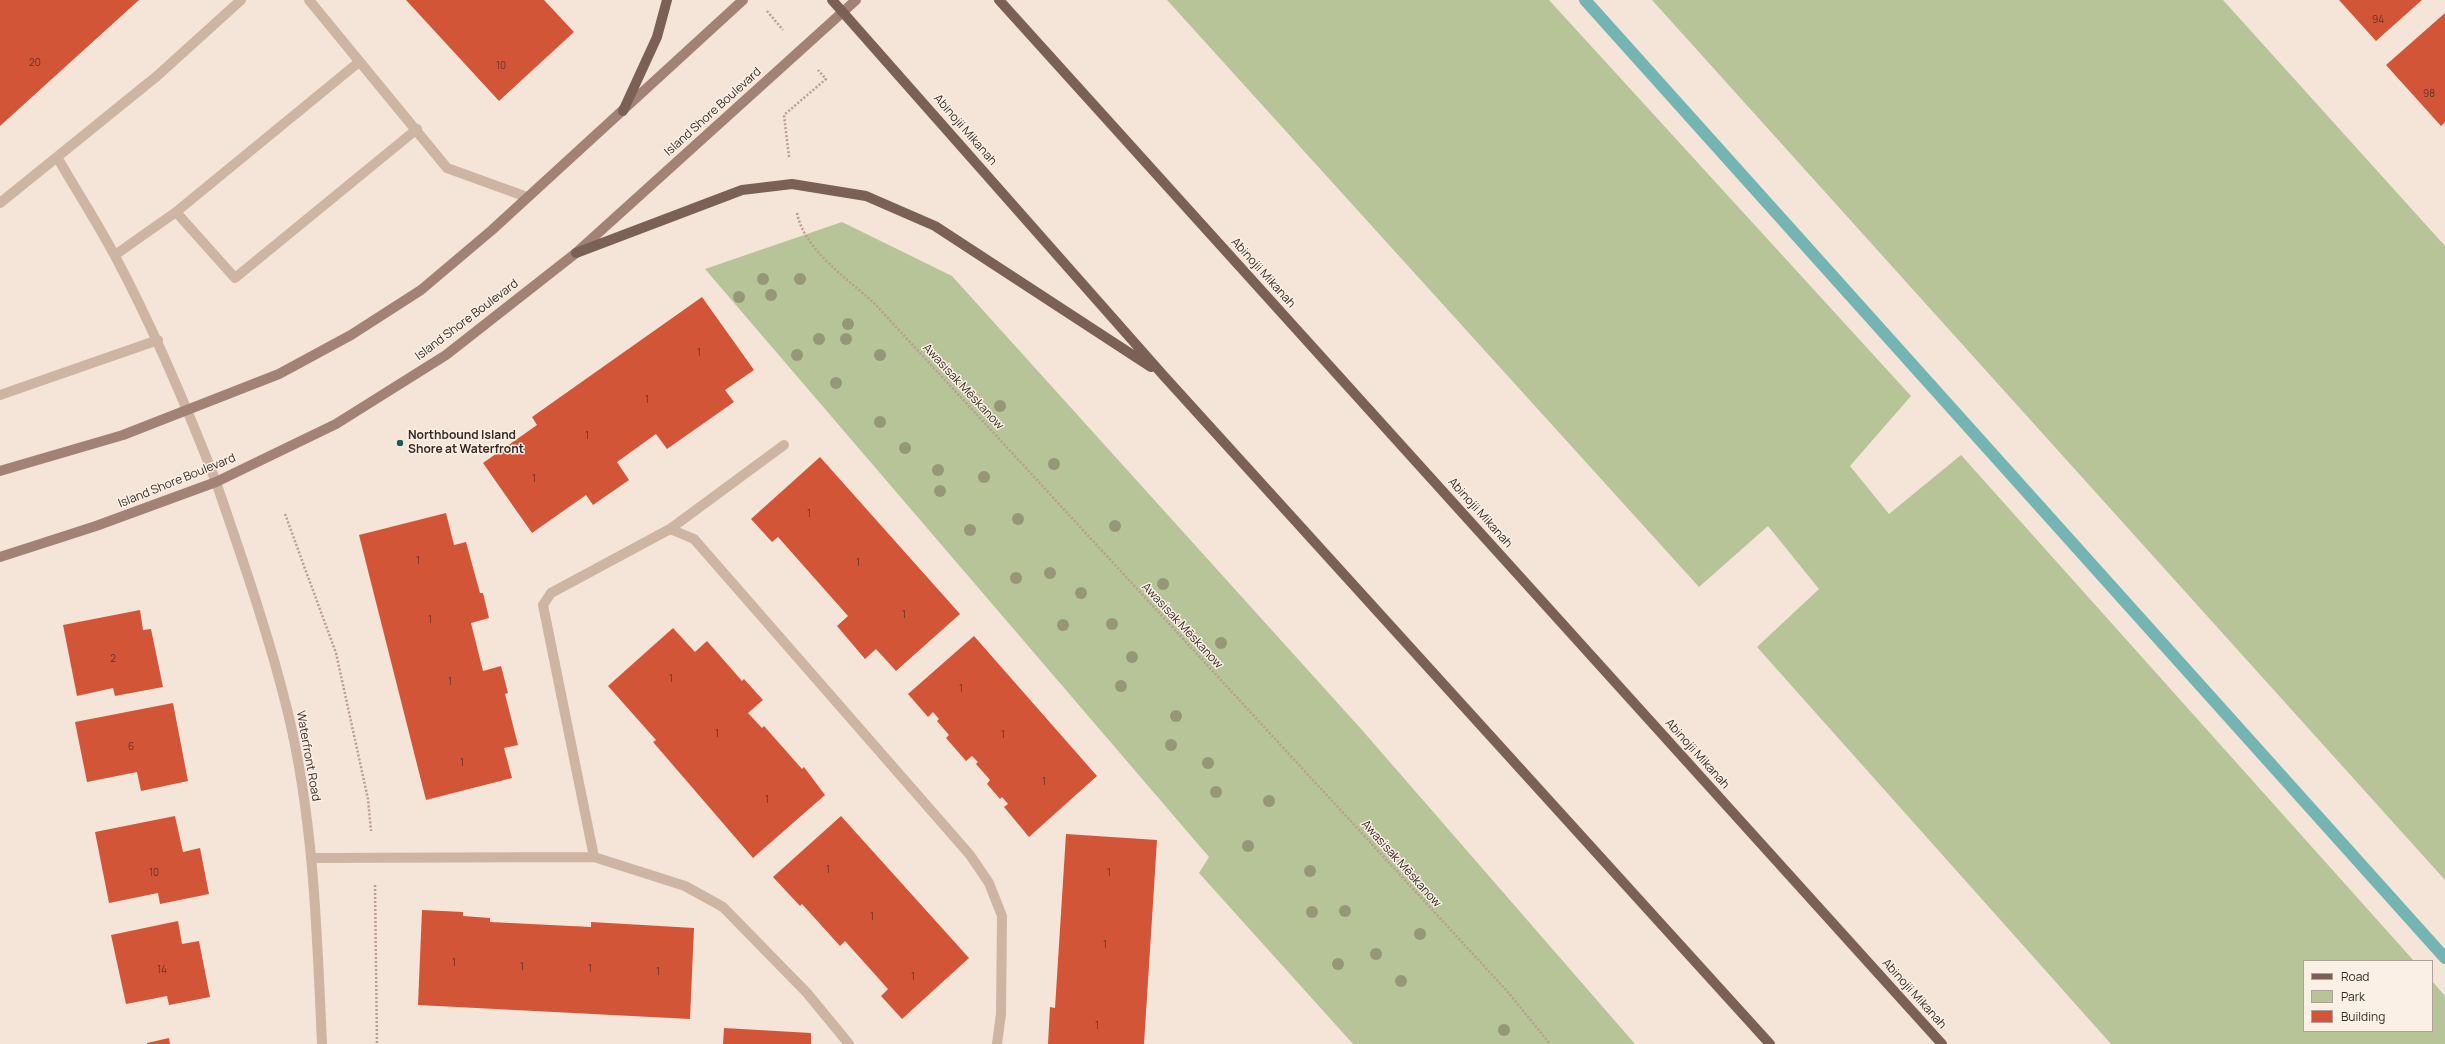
<!DOCTYPE html>
<meta charset="utf-8">
<style>
body{margin:0}
#map{position:relative;width:2445px;height:1044px;overflow:hidden;background:#f4e5d8;font-family:Manrope,sans-serif}
canvas{display:block}
.legend{position:absolute;left:2303px;top:960px;width:130px;height:72px;box-sizing:border-box;background:#fbf0e5;border:1px solid #ada199;margin:0;padding:5px 7px;list-style:none;font-size:12px;color:#372a26}
.legend li{display:flex;align-items:center;gap:8px;height:20px}
.legend b{width:20px;border:1px solid #ada199}
</style>
<div id="map">
<canvas width="2445" height="1044"></canvas>
<ul class="legend">
<li><b style="height:5px;background:#7b6055"></b>Road</li>
<li><b style="height:11px;background:#b7c497"></b>Park</li>
<li><b style="height:11px;background:#d35538"></b>Building</li>
</ul>
</div>
<script>
const ctx = document.querySelector('canvas').getContext('2d');
ctx.lineJoin = 'round';
function fill(path, color) {
  ctx.fillStyle = color;
  ctx.fill(path, 'evenodd');
}
function stroke(path, color, width, dash) {
  ctx.strokeStyle = color;
  ctx.lineWidth = width;
  ctx.lineCap = dash ? 'butt' : 'round';
  ctx.setLineDash(dash || []);
  ctx.stroke(path);
}
function drawText(font, color, halo, rows, align = 'center') {
  ctx.font = font + ' Manrope,sans-serif';
  ctx.lineWidth = 3;
  ctx.setLineDash([]);
  ctx.textBaseline = 'middle';
  ctx.strokeStyle = halo;
  ctx.fillStyle = color;
  for (const [text, x, y, turn = 0] of rows) {
    ctx.save();
    ctx.translate(x, y);
    ctx.rotate((+turn || 0) * Math.PI / 180);
    ctx.textAlign = isNaN(turn) ? turn : align;
    if (halo) ctx.strokeText(text, 0, 0);
    ctx.fillText(text, 0, 0);
    ctx.restore();
  }
}
fill(new Path2D(`
 M1167 0H1549L1911 396 1850 466 1889 514 1961 455 2414 961H2304V1031H2432V981L2445 996V1044H2111L1757 647 1819 589 1768 526 1699 587Z
 M1652 0H2223L2445 246V880Z
 M842 222 952 276 1362 730 1635 1044H1353L1199 873 1209 857 705 269Z`), '#b7c497');
stroke(new Path2D(`
 M1585 0 2445 958`), '#74b4b3', 12);
fill(new Path2D(`
 M0 0H139L0 126Z
 M406 0H544L574 32 499 101Z
 M2339 0H2422L2376 41Z
 M2445 13V122L2441 126 2386 65Z
 M702 297 754 370 725 390 734 402 667 449 656 434 617 462 629 480 593 505 586 495 532 533 483 463 537 425 532 417Z
 M820 457 960 614 896 671 876 649 865 659 837 626 848 616 778 537 772 542 751 519Z
 M446 513 454 545 466 542 480 593H483L489 618 471 623 483 671 501 666 508 693 505 694 518 745 504 748 512 778 426 800 359 535Z
 M140 610 143 630 151 629 163 687 115 696 113 688 77 696 63 625Z
 M673 628 695 652 707 641 742 681 744 679 763 700 748 713 762 728 764 726 802 769 804 767 825 795 753 858 653 742 656 740 608 686Z
 M974 636 1097 776 1029 837 1004 807 1008 804 1002 797 1000 799 987 784 990 780 976 764 978 762 972 756 966 761 946 738 949 735 937 721 939 719 933 712 928 717 908 694Z
 M173 703 188 781 141 791 137 772 87 782 75 722Z
 M175 816 183 852 200 848 209 894 160 904 158 893 109 903 95 832Z
 M841 816 969 958 902 1019 881 996 888 989 845 941 840 946 802 904 800 906 773 877Z
 M1066 834 1157 840 1144 1044H1048L1050 1007 1055 1008Z
 M422 910 463 912V916L490 918V922L591 927V922L694 928 690 1019 418 1005Z
 M178 921 182 944 199 941 210 997 169 1005 167 996 126 1004 111 935Z
 M724 1028 811 1033V1044H723Z
 M169 1038 170 1044H147V1043Z`), '#d35538');
stroke(new Path2D(`
 M767 11 783 30
 M789 157 784 115 826 79 818 70
 M797 213C804 250 848 279 875 304L1507 991 1550 1044
 M285 514 336 653 368 799 371 831
 M375 885 377 1044`), '#b99e8d', 2.5, [2, 2]);
stroke(new Path2D(`
 M309 0 447 168 527 197
 M0 203 57 157
 M176 212 235 278 417 129
 M115 255 176 212 359 62
 M0 395 158 340
 M216 482C186 405 154 329 115 256 97 222 76 190 57 157L157 76 241 0
 M670 529 784 445
 M594 857 543 605 551 593 670 529 694 539 970 855 989 883 1002 916 1001 1014 997 1044
 M311 858 594 857 685 886 723 907 807 993 849 1044`), '#cdb4a3', 10);
stroke(new Path2D(`
 M216 482C242 558 269 635 288 713 314 821 317 934 322 1044`), '#cdb4a3', 10);
stroke(new Path2D(`
 M0 471 123 435 279 374 351 335 421 290 492 230 743 0
 M0 557 96 526 216 482 336 424 446 355 576 253 856 0`), '#a18274', 10);
stroke(new Path2D(`
 M832 0 1163 375 1770 1044
 M999 0 1942 1044
 M623 111 657 37 667 0
 M576 253 742 190 792 184 866 196 935 226 1151 367`), '#7b6055', 10);
ctx.fillStyle = '#969777';
for (const [x, y] of [
 [763,279],
 [800,279],
 [771,295],
 [739,297],
 [848,324],
 [819,339],
 [846,339],
 [797,355],
 [880,355],
 [836,383],
 [1000,406],
 [880,422],
 [905,448],
 [1054,464],
 [938,470],
 [984,477],
 [940,491],
 [1018,519],
 [1115,526],
 [970,530],
 [1050,573],
 [1016,578],
 [1163,584],
 [1081,593],
 [1112,624],
 [1063,625],
 [1221,643],
 [1132,657],
 [1121,686],
 [1176,716],
 [1171,745],
 [1208,763],
 [1216,792],
 [1269,801],
 [1248,846],
 [1310,871],
 [1345,911],
 [1312,912],
 [1420,934],
 [1376,954],
 [1338,964],
 [1401,981],
 [1504,1030]
]) {
  ctx.beginPath();
  ctx.arc(x, y, 6, 0, 2 * Math.PI);
  ctx.fill();
}
for (const [x, y, r, color] of [
 [400,443,4,"#175c5d"]
]) {
  const dot = new Path2D();
  dot.arc(x, y, r, 0, 2 * Math.PI);
  ctx.fillStyle = color;
  ctx.fill(dot);
  stroke(dot, '#fbf0e5', 1.5);
}
drawText('10px', '#5e352a', null, [
 ["94",2378,20],
 ["20",35,63],
 ["10",501,66],
 ["98",2429,94],
 ["1",699,353],
 ["1",647,400],
 ["1",587,436],
 ["1",534,479],
 ["1",809,514],
 ["1",418,561],
 ["1",858,563],
 ["1",904,615],
 ["1",430,620],
 ["2",113,659],
 ["1",671,679],
 ["1",450,682],
 ["1",961,689],
 ["1",717,734],
 ["1",1003,735],
 ["6",131,747],
 ["1",462,763],
 ["1",1044,782],
 ["1",767,800],
 ["1",828,870],
 ["10",154,873],
 ["1",1109,873],
 ["1",872,917],
 ["1",1105,945],
 ["1",454,963],
 ["1",522,967],
 ["1",590,969],
 ["14",162,970],
 ["1",658,972],
 ["1",913,977],
 ["1",1097,1026]
]);
drawText('12px', '#372a26', '#fbf0e5', [
 ["Island Shore Boulevard",713,112,-42],
 ["Abinojii Mikanah",965,130,49],
 ["Abinojii Mikanah",1263,273,48],
 ["Island Shore Boulevard",467,320,-37],
 ["Awasisak Mēskanow",963,387,47],
 ["Island Shore Boulevard",177,481,-22],
 ["Abinojii Mikanah",1480,513,48],
 ["Awasisak Mēskanow",1182,626,47],
 ["Abinojii Mikanah",1697,754,48],
 ["Waterfront Road",308,756,80],
 ["Awasisak Mēskanow",1401,864,48],
 ["Abinojii Mikanah",1914,994,48]
]);
drawText('bold 12px', '#372a26', '#fbf0e5', [
 ["Northbound Island",408,436],
 ["Shore at Waterfront",408,450]
], 'left');
</script>
